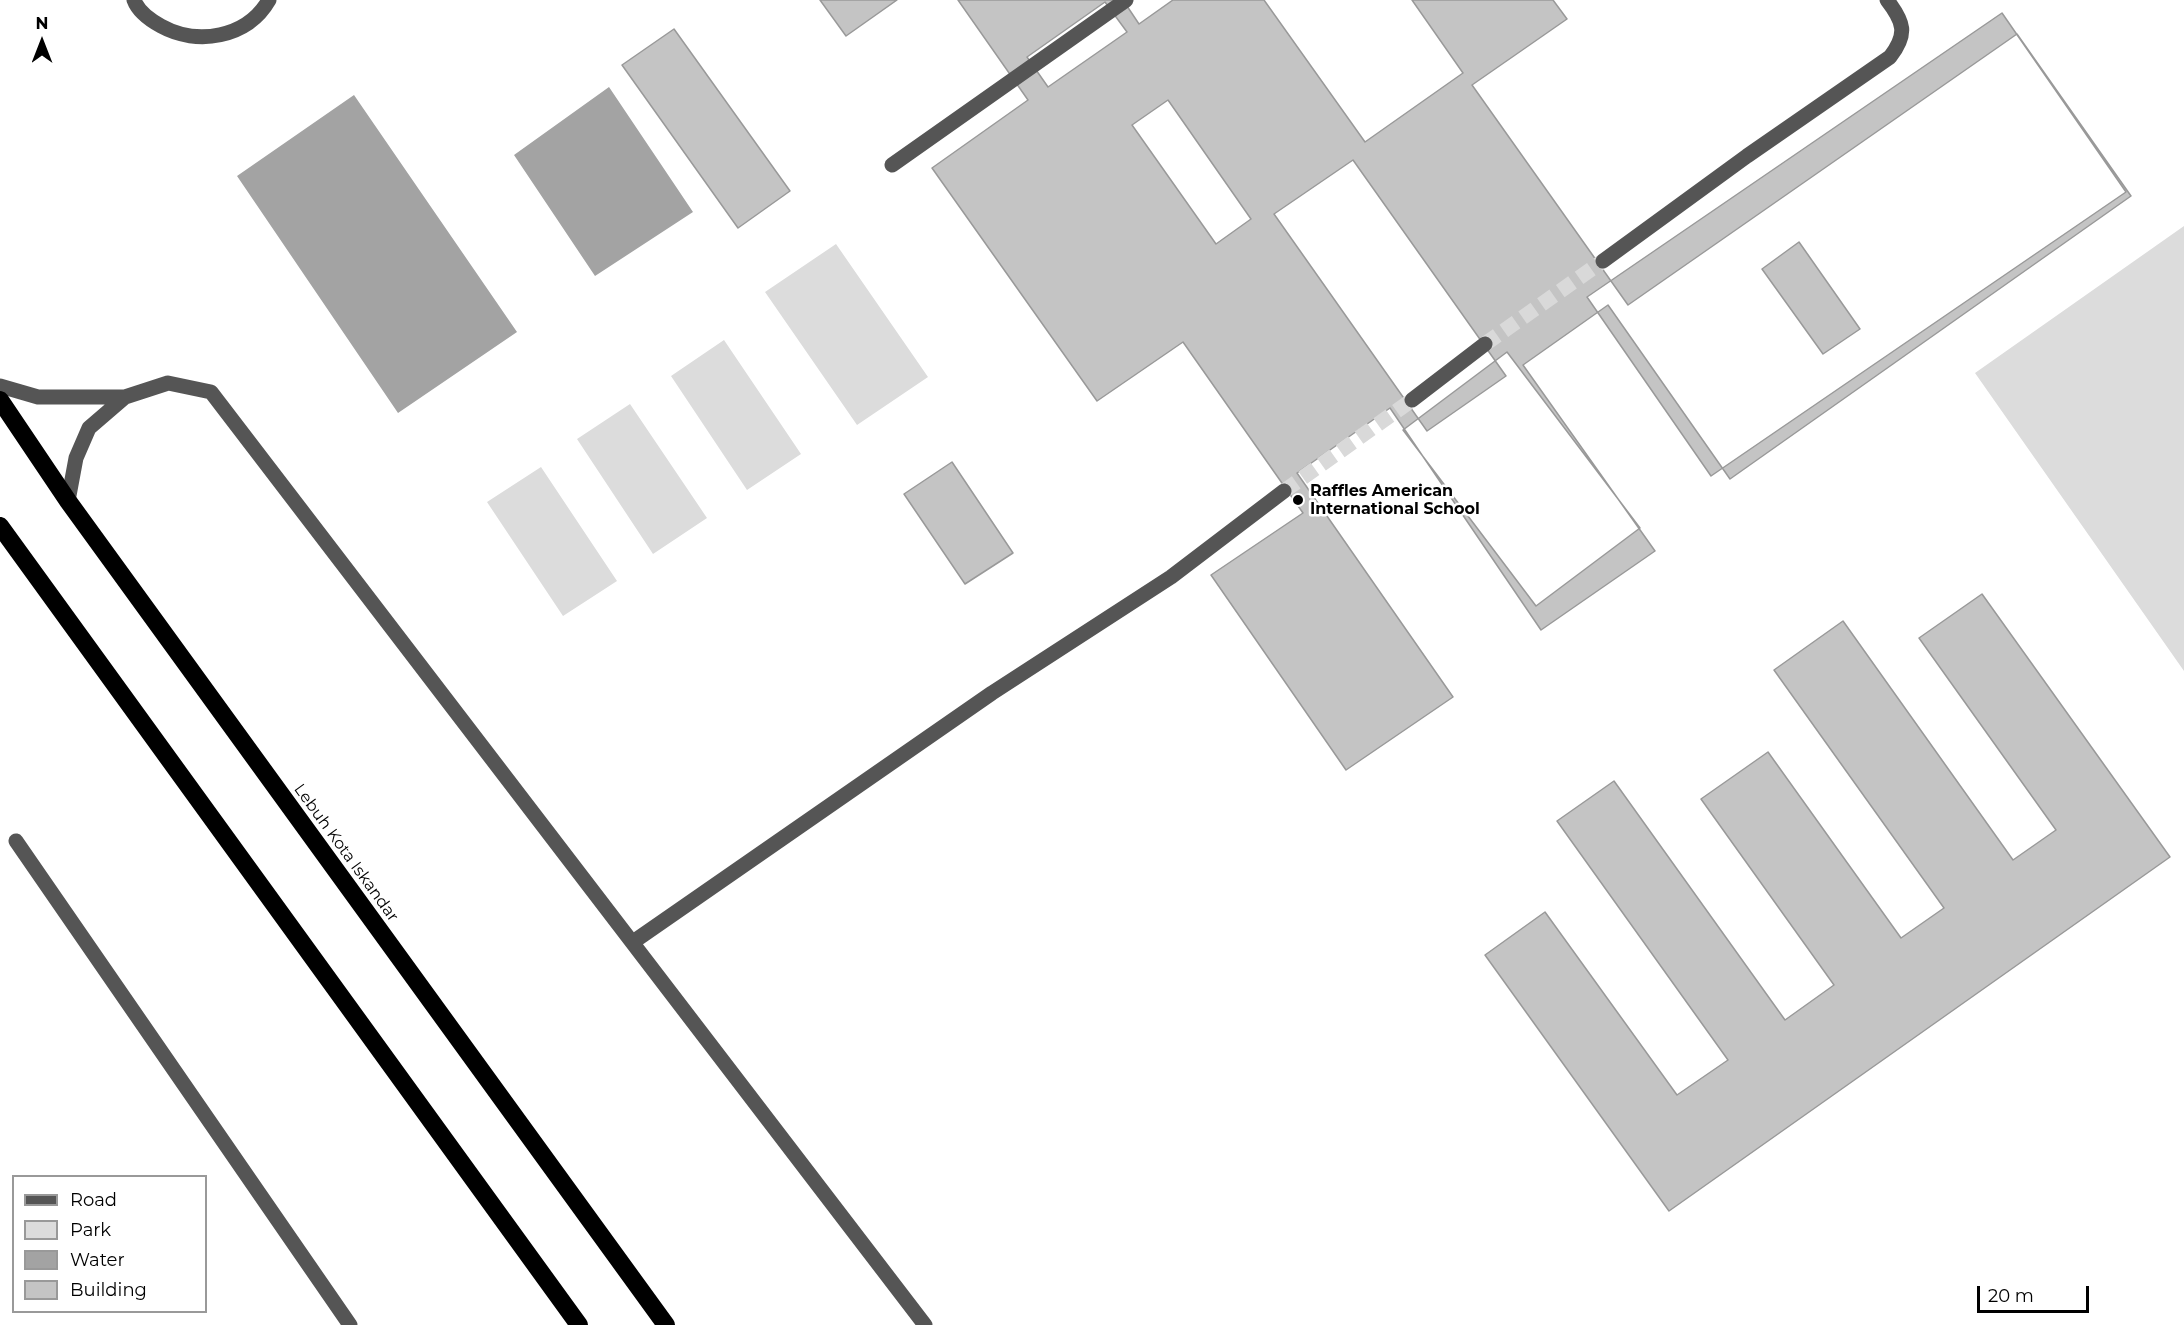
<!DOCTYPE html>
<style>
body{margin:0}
#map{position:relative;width:2184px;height:1325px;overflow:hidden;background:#fff;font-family:Montserrat,sans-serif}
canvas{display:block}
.legend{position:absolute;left:12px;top:1175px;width:195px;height:138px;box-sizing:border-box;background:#fff;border:2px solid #999;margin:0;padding:8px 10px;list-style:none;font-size:18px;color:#000}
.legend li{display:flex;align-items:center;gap:12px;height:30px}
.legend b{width:30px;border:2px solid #999}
.north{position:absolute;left:12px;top:12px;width:60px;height:60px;-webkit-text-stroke:4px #fff;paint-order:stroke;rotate:0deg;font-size:16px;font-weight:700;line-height:24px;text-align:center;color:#000}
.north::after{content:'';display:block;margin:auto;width:21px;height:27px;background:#000;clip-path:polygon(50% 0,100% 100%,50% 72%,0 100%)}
.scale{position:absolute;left:1977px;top:1286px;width:112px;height:27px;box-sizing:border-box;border:3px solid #000;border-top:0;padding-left:8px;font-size:18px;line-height:21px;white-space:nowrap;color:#000;-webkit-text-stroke:4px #fff;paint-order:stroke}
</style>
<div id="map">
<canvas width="2184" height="1325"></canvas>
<ul class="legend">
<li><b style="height:8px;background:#555"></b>Road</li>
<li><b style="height:16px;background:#dcdcdc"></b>Park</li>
<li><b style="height:16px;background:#a3a3a3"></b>Water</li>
<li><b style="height:16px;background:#c4c4c4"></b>Building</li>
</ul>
<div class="north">N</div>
<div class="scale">20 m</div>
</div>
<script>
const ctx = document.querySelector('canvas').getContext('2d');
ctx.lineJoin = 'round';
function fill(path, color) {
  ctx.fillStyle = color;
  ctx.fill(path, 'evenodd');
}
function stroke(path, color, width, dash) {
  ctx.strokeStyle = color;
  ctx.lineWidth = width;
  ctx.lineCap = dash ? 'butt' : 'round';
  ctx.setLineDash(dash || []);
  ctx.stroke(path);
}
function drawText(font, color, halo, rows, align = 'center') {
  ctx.font = font + ' Montserrat,sans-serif';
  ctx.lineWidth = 5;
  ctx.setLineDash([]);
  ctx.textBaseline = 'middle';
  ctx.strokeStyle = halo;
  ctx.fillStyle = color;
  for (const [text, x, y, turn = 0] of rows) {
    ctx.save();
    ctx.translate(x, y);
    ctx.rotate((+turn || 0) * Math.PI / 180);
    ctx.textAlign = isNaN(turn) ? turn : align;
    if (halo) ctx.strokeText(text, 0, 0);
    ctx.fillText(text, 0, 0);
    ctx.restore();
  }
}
fill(new Path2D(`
 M2184 226V671L1975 373Z
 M836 244 928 377 857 425 765 292Z
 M724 340 801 454 747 490 671 376Z
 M630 404 707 518 653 554 577 439Z
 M541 467 617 581 563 616 487 502Z`), '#dcdcdc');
fill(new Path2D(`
 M609 87 693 212 595 276 514 155Z
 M354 95 517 332 398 413 237 176Z`), '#a3a3a3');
const building = new Path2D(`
 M820 0H897L846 36Z
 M958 0H1123L1139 24 1173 0H1264L1365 142 1463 73 1412 0H1553L1567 19 1472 85 1628 305 2017 34 2131 196 1730 479 1608 305 1523 365 1655 551 1541 630 1390 408 1297 473 1453 697 1346 770 1211 575 1303 513 1183 342 1097 401 932 168 1028 100ZM1105 2 1127 32 1048 87 1027 57ZM1168 100 1251 219 1216 244 1132 125ZM1353 160 1506 376 1427 431 1274 214ZM1799 242 1860 329 1823 354 1762 269Z
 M2002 13 2126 192 1711 476 1587 297Z
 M674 29 790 191 738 228 622 65Z
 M1507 352 1640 528 1536 606 1403 430Z
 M952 462 1013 553 965 584 904 494Z
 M1982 594 2170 857 1669 1211 1485 955 1545 912 1677 1095 1728 1060 1557 821 1614 781 1785 1020 1834 985 1701 799 1768 752 1901 938 1944 908 1774 670 1843 621 2013 860 2056 830 1919 638Z`);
fill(building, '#c4c4c4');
stroke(building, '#999', 1.5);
stroke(new Path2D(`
 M1485 344 1603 261
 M1284 491 1412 400`), '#d9d9d9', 15, [15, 8]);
stroke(new Path2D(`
 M134 0C138 11 150 20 161 26 197 46 247 38 269 0
 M892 165 1126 0
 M1603 261 1747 156 1890 57C1908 34 1904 22 1887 0
 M0 386 38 397H125L168 383 211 392 925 1325
 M1412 400 1485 344
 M68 501 76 458 89 428 125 397
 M16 841 350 1325
 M633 942 992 693 1171 577 1284 491`), '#555', 15);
stroke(new Path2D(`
 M0 400 68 501 666 1325
 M0 526 579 1325`), '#000', 18);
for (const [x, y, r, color] of [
 [1298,500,6,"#000"]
]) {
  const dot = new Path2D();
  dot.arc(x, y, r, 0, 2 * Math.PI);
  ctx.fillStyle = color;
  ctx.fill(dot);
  stroke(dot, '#fff', 2);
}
drawText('bold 16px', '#000', '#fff', [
 ["Raffles American",1310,491],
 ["International School",1310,509]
], 'left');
drawText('16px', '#000', '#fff', [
 ["Lebuh Kota Iskandar",346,853,54]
]);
</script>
